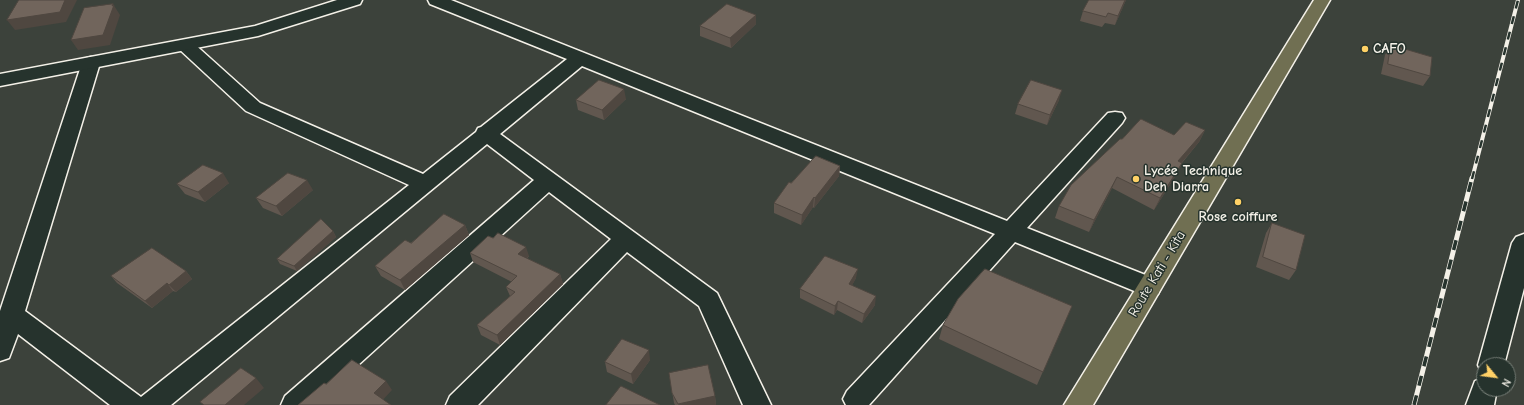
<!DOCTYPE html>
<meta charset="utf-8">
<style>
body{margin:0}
#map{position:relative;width:1524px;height:405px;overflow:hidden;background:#3c423b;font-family:"Comic Neue",sans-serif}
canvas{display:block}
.north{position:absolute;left:1476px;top:357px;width:40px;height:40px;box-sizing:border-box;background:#26332d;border:1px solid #787f78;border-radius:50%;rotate:119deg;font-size:11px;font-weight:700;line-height:16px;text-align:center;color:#f4f1e8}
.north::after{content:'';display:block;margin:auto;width:14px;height:18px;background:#ffd166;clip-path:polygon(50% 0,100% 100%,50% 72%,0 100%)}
</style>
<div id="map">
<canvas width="1524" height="405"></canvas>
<div class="north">N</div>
</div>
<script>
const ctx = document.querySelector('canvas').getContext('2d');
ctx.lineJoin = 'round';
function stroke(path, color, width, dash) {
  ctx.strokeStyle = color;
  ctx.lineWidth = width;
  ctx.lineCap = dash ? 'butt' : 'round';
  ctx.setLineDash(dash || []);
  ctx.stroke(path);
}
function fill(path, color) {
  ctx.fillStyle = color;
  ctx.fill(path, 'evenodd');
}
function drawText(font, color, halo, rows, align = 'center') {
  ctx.font = font + ' "Comic Neue",sans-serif';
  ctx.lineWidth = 3;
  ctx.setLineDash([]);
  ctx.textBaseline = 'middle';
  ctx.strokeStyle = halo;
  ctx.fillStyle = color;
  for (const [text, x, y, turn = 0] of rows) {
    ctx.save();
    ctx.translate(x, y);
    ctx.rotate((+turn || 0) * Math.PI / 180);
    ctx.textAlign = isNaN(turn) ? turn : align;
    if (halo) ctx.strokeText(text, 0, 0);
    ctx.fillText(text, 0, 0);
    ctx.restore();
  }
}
const minor = new Path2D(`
 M428 0H451L1007 221 1108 113 1115 112 1122 113 1125 118 1122 123 1027 228 1158 280 1161 287 1158 294 1149 297 1015 242 869 405H846L843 399 847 391 995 234 582 66 500 134 717 293 771 405H743L699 306 627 252 478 405H446L450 396 611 239 549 192 314 405H281L285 396 534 180 487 144 171 405H110L18 334 9 358 0 361V311L82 63 84 59 91 57 98 59 100 63 25 311 141 397 409 185 246 111 179 49 176 45 179 41 185 40 191 41 260 103 423 174 476 132 478 128 481 127 567 59 430 4Z
 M1524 234V288L1504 365H1484V374L1482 373 1478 365 1512 243 1516 237Z
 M1484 377V389H1497L1494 405H1466L1475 381Z`);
const tertiary = new Path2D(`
 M337 0H362L360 4 258 36 0 86V74L255 26Z`);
const primary = new Path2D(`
 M1314 0H1330L1093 405H1064Z`);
stroke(minor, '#f4f1e8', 3);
stroke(tertiary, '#f4f1e8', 3);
stroke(primary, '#f4f1e8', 3);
fill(minor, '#26332d');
fill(tertiary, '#26332d');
fill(primary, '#706f52');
const railFar1 = new Path2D(`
 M1472 179 1518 0`);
const rail = new Path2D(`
 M1414 405 1472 178`);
stroke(railFar1, '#f4f1e8', 4);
stroke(rail, '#f4f1e8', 5);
stroke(railFar1, '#26332d', 2.5, [8]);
stroke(rail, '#26332d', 3.5, [10]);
fill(new Path2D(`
 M1089 0H1126L1115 25 1105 23 1102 27 1080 21 1083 11Z
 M756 24 731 48 700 36V26Z
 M1391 45 1430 76 1423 86 1381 74 1385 55Z
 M626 99 604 120 578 110 576 100Z
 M1059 100 1047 125 1015 114 1018 104Z
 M1205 130 1199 142 1182 163 1176 175 1154 210 1112 188 1089 232 1055 218 1059 206 1122 139 1174 135Z
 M840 166 839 176 814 208 813 207 801 225 774 213V203L791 183Z
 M229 183 205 202 185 194 177 184Z
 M313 190 282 216 263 208 256 198Z
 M1272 223 1296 270 1289 280 1256 267 1266 233Z
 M465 225 469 235 405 290 381 276 375 266 411 243Z
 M333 231 336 237 297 271 280 264 277 259Z
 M470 253 529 256 527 259 560 274 563 284 500 345 481 335 477 325 510 296 506 287 512 282 473 262Z
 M186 271 192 279 176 292 173 291 152 308 117 283 111 276Z
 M856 278 852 285 875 305 862 323 837 310 834 315 800 298V289Z
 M1072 306 1037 385 939 339 943 325Z
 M650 360 633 384 607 372 605 362Z
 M669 373 715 396 716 405H675L674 403Z`), '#61574f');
fill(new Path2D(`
 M65 0H77L66 22 15 30 7 20Z
 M1125 0H1126L1115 25 1118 16Z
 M113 4 120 15 110 45 78 50 71 40 112 6Z
 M756 15V24L731 48 730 38Z
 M624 89 626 99 604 120 602 110Z
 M1062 90 1059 100 1047 125 1050 115Z
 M1205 130 1199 142 1173 173 1178 161Z
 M1182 163 1176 175 1154 210 1160 198Z
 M840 166 839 176 814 208 815 198Z
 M223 173 229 183 205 202 198 192Z
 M1117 177 1112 188 1089 232 1094 220Z
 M307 180 313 190 282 216 276 206Z
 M814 197 813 207 801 225 802 215Z
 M465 225 469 235 405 290 400 280Z
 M333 231 336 237 297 271 294 266Z
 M526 247 529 256 521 264 518 254Z
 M858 269 856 278 848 293 849 284Z
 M186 271 192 279 176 292 169 285Z
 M560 274 563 284 500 345 497 335Z
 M167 283 173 291 152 308 145 301Z
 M876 296 875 305 862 323 864 314Z
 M838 301 837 310 834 315 835 306Z
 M649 350 650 360 633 384 631 374Z
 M256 378 264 388 244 405H225Z
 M386 381 392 390 380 403 374 393Z
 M715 396 716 405H679L678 404Z`), '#4f4740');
const building = new Path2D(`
 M19 0H65L60 12 7 20Z
 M1089 0H1125L1118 16 1108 13 1106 17 1083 11Z
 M113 4 112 6 114 5 103 35 71 40 84 8Z
 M727 4 756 15 730 38 700 26Z
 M1391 45 1432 57 1430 76 1388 64Z
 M599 80 624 89 602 110 576 100Z
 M1031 80 1062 90 1050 115 1018 104Z
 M1141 119 1174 135 1186 122 1205 130 1178 161 1182 163 1160 198 1117 177 1094 220 1059 206 1071 185 1120 139H1122Z
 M816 156 840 166 815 198 814 197 802 215 774 203 789 182 791 183Z
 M203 165 223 173 198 192 177 184Z
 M288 173 307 180 276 206 256 198Z
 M444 214 465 225 400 280 375 266 405 240 411 243Z
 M321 219 333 231 294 266 277 259Z
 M1272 223 1305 235 1296 270 1263 257Z
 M498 233 526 247 518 254 560 274 497 335 477 325 515 292 506 287 517 276 470 253 488 236 493 238Z
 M152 248 186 271 169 285 167 283 145 301 111 276Z
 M825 256 858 269 849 284 876 296 864 314 838 301 835 306 800 289Z
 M985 269 1072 306 1043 372 943 325 958 299Z
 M622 339 649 350 631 374 605 362Z
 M352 360 386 381 374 393 391 405H298L324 383 326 384Z
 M708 365 715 396 678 404 672 393 669 373Z
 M241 368 256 378 225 405H204L200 402Z
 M621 386 660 405H606Z`);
fill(building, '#71655c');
stroke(building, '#4f4740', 1);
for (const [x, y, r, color] of [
 [1365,49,4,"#ffd166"],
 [1136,179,4,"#ffd166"],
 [1238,202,4,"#ffd166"]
]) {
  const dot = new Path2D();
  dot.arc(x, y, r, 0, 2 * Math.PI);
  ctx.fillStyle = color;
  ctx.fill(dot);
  stroke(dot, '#26332d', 1.5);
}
drawText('bold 14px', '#f4f1e8', '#26332d', [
 ["CAFO",1373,49],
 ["Lycée Technique",1144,171],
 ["Deh Diarra",1144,187],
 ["Rose coiffure",1238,217,"center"]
], 'left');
drawText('14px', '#f4f1e8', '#26332d', [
 ["Route Kati - Kita",1157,274,-59]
]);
</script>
